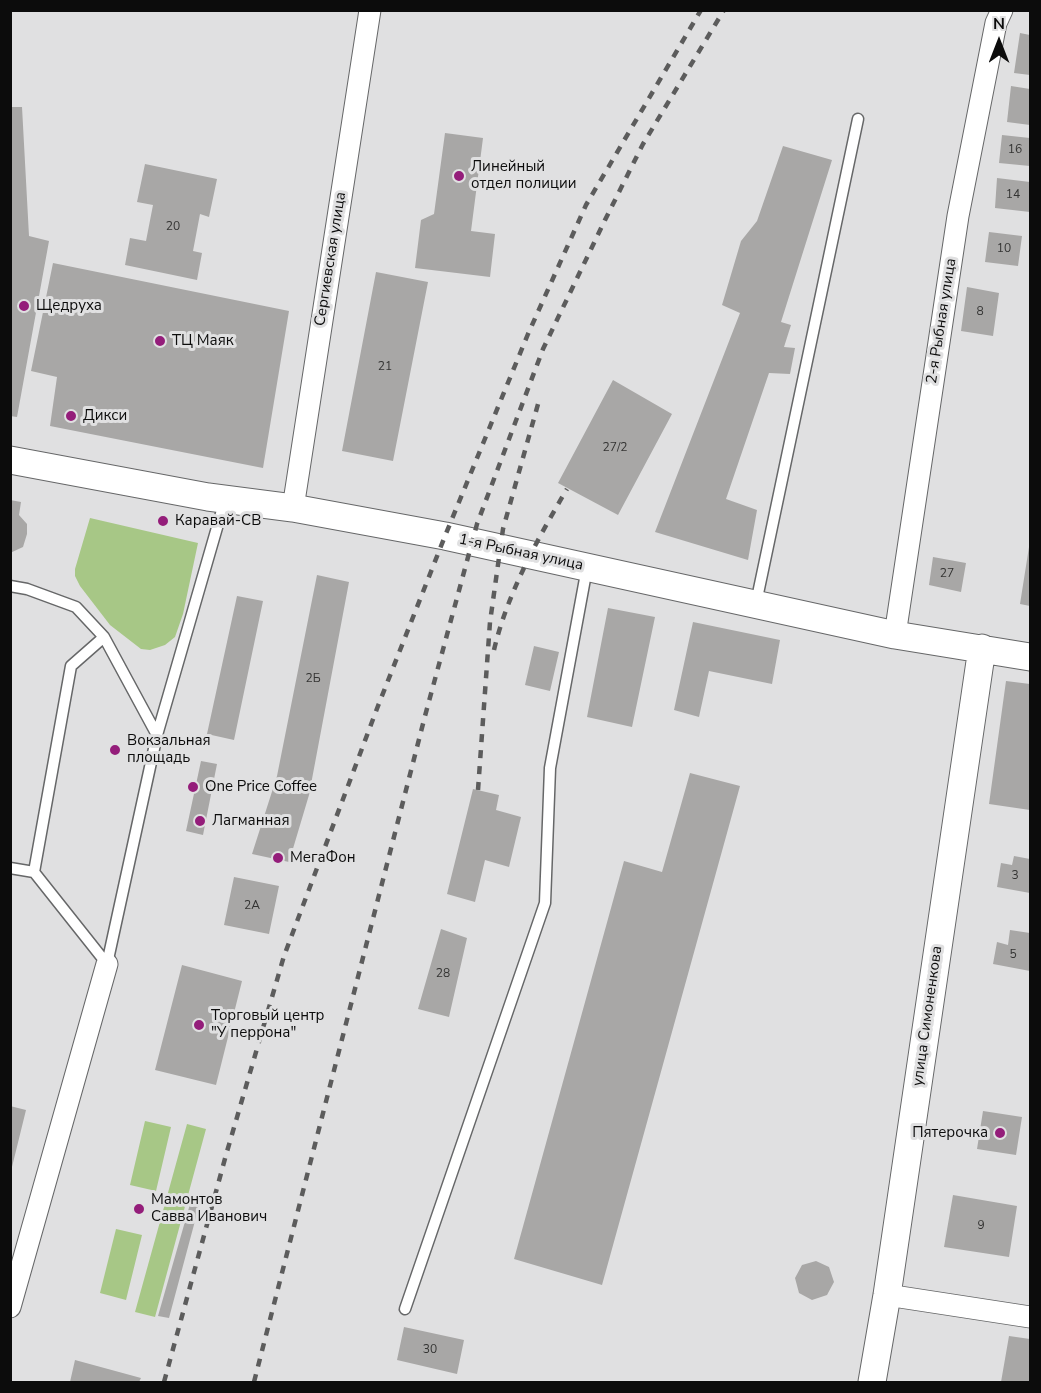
<!DOCTYPE html>
<meta charset="utf-8">
<style>
body{margin:0}
#map{position:relative;width:1041px;height:1393px;overflow:hidden;background:#e0e0e1;font-family:"Nunito Sans",sans-serif}
canvas{display:block}
.frame{position:absolute;inset:0;border:12px solid #0c0c0c;pointer-events:none}
.north{position:absolute;left:969px;top:12px;width:60px;height:60px;-webkit-text-stroke:4px #e0e0e1;paint-order:stroke;rotate:0deg;font-size:16px;font-weight:700;line-height:24px;text-align:center;color:#0c0c0c}
.north::after{content:'';display:block;margin:auto;width:21px;height:27px;background:#0c0c0c;clip-path:polygon(50% 0,100% 100%,50% 72%,0 100%)}
</style>
<div id="map">
<canvas width="1041" height="1393"></canvas>
<div class="frame"></div>
<div class="north">N</div>
</div>
<script>
const ctx = document.querySelector('canvas').getContext('2d');
ctx.lineJoin = 'round';
function fill(path, color) {
  ctx.fillStyle = color;
  ctx.fill(path, 'evenodd');
}
function stroke(path, color, width, dash) {
  ctx.strokeStyle = color;
  ctx.lineWidth = width;
  ctx.lineCap = dash ? 'butt' : 'round';
  ctx.setLineDash(dash || []);
  ctx.stroke(path);
}
function drawText(font, color, halo, rows, align = 'center') {
  ctx.font = font + ' "Nunito Sans",sans-serif';
  ctx.lineWidth = 6;
  ctx.setLineDash([]);
  ctx.textBaseline = 'middle';
  ctx.strokeStyle = halo;
  ctx.fillStyle = color;
  for (const [text, x, y, turn = 0] of rows) {
    ctx.save();
    ctx.translate(x, y);
    ctx.rotate((+turn || 0) * Math.PI / 180);
    ctx.textAlign = isNaN(turn) ? turn : align;
    if (halo) ctx.strokeText(text, 0, 0);
    ctx.fillText(text, 0, 0);
    ctx.restore();
  }
}
fill(new Path2D(`
 M90 518 198 543 183 614 175 637 165 645 150 650 141 649 110 625 80 586 75 576V569Z
 M145 1121 171 1127 156 1191 130 1185Z
 M187 1124 206 1129 155 1317 135 1312Z
 M116 1229 142 1235 126 1300 100 1293Z`), '#a7c786');
fill(new Path2D(`
 M1020 33 1030 35V75L1014 73Z
 M1011 86 1030 89V125L1007 122Z
 M10 107H22L29 236 49 241 17 417 10 416Z
 M445 133 483 138 471 231 495 234 490 277 415 268 421 220 434 214Z
 M1002 135 1030 138V166L999 163Z
 M783 146 832 160 781 322 791 325 784 347 795 348 790 374 769 373 726 499 757 510 748 560 655 532 740 313 722 305 741 241 757 221Z
 M145 164 217 179 209 217 200 214 193 251 202 253 197 280 125 265 130 238 146 241 153 205 137 202Z
 M997 178 1030 182V212L995 208Z
 M989 232 1022 236 1018 266 985 262Z
 M53 263 289 311 263 468 50 426 57 377 31 371Z
 M376 272 428 282 393 461 342 451Z
 M967 287 999 293 993 336 961 331Z
 M613 380 672 414 618 515 558 483Z
 M10 500 21 502 19 515 27 524V534L23 547 10 553Z
 M1029 547H1030V606L1020 604Z
 M933 557 966 563 961 592 929 585Z
 M317 575 349 582 309 795 289 862 252 854 277 776Z
 M237 596 263 601 234 740 207 734Z
 M608 608 655 617 632 727 587 717Z
 M693 622 780 640 772 684 709 671 699 717 674 710Z
 M534 646 559 652 550 691 525 685Z
 M1006 681 1030 684V810L989 804Z
 M201 761 217 764 203 835 186 831Z
 M690 773 740 786 602 1285 514 1259 624 861 662 872Z
 M473 789 499 795 496 810 521 817 509 867 485 860 475 902 447 894Z
 M1014 856 1030 859V893L997 887 1001 863 1012 865Z
 M234 877 279 886 269 934 224 925Z
 M441 929 467 938 449 1017 418 1009Z
 M1010 930 1030 933V971L993 964 997 942 1008 945Z
 M182 965 242 981 216 1085 155 1070Z
 M10 1106 26 1110 11 1171H10Z
 M983 1111 1022 1117 1016 1155 977 1149Z
 M953 1195 1017 1206 1009 1257 944 1247Z
 M190 1204 199 1206 169 1318 158 1316Z
 M816 1261 829 1267 834 1282 827 1295 812 1300 799 1293 795 1278 802 1265Z
 M404 1327 464 1340 457 1374 397 1360Z
 M1009 1336 1030 1339V1382H1001Z
 M75 1360 141 1378 139 1382H70Z`), '#a8a7a6');
const service = new Path2D(`
 M10 586 27 589 76 607 104 637 157 735
 M756 603 858 119
 M10 868 34 872 107 964
 M34 872 71 666 104 637
 M107 964 157 735 225 500
 M405 1309 545 903 550 768 587 568`);
const minor = new Path2D(`
 M293 508 370 10
 M895 635 958 216 996 23 1002 10
 M887 1295 1030 1317
 M10 1307 107 964`);
const tertiary = new Path2D(`
 M10 460 208 497 293 508 445 536 895 635 1030 657
 M872 1382 887 1295 982 648`);
stroke(service, '#666768', 13);
stroke(minor, '#666768', 23);
stroke(tertiary, '#666768', 29);
stroke(service, '#fff', 10);
stroke(minor, '#fff', 21);
stroke(tertiary, '#fff', 27);
stroke(new Path2D(`
 M494 650C507 594 538 538 567 489
 M478 790 490 622 503 529 540 397
 M164 1382 226 1155 284 956 378 706 445 536 528 334 586 205 701 10
 M254 1382 425 716 477 524 543 349 605 220 643 144 724 10`), '#5c5c5c', 4.5, [8, 8]);
for (const [x, y, r, color] of [
 [459,176,6,"#941d7a"],
 [24,306,6,"#941d7a"],
 [160,341,6,"#941d7a"],
 [71,416,6,"#941d7a"],
 [163,521,6,"#941d7a"],
 [115,750,6,"#941d7a"],
 [193,787,6,"#941d7a"],
 [200,821,6,"#941d7a"],
 [278,858,6,"#941d7a"],
 [199,1025,6,"#941d7a"],
 [1000,1133,6,"#941d7a"],
 [139,1209,6,"#941d7a"]
]) {
  const dot = new Path2D();
  dot.arc(x, y, r, 0, 2 * Math.PI);
  ctx.fillStyle = color;
  ctx.fill(dot);
  stroke(dot, '#e0e0e1', 2);
}
drawText('12px', '#333332', null, [
 ["16",1015,150],
 ["14",1013,195],
 ["20",173,227],
 ["10",1004,249],
 ["8",980,312],
 ["21",385,367],
 ["27/2",615,448],
 ["27",947,574],
 ["2Б",313,679],
 ["3",1015,876],
 ["2А",252,906],
 ["5",1013,955],
 ["28",443,974],
 ["9",981,1226],
 ["30",430,1350]
]);
drawText('15px', '#0c0c0c', '#e0e0e1', [
 ["Линейный",471,167],
 ["отдел полиции",471,184],
 ["Щедруха",36,306],
 ["ТЦ Маяк",172,341],
 ["Дикси",83,416],
 ["Каравай-СВ",175,521],
 ["Вокзальная",127,741],
 ["площадь",127,758],
 ["One Price Coffee",205,787],
 ["Лагманная",212,821],
 ["МегаФон",290,858],
 ["Торговый центр",211,1016],
 ["\"У перрона\"",211,1033],
 ["Пятерочка",988,1133,"right"],
 ["Мамонтов",151,1200],
 ["Савва Иванович",151,1217]
], 'left');
drawText('15px', '#0c0c0c', '#e0e0e1', [
 ["Сергиевская улица",331,259,-81],
 ["2-я Рыбная улица",942,321,-81],
 ["1-я Рыбная улица",521,553,12],
 ["улица Симоненкова",928,1016,-82]
]);
</script>
